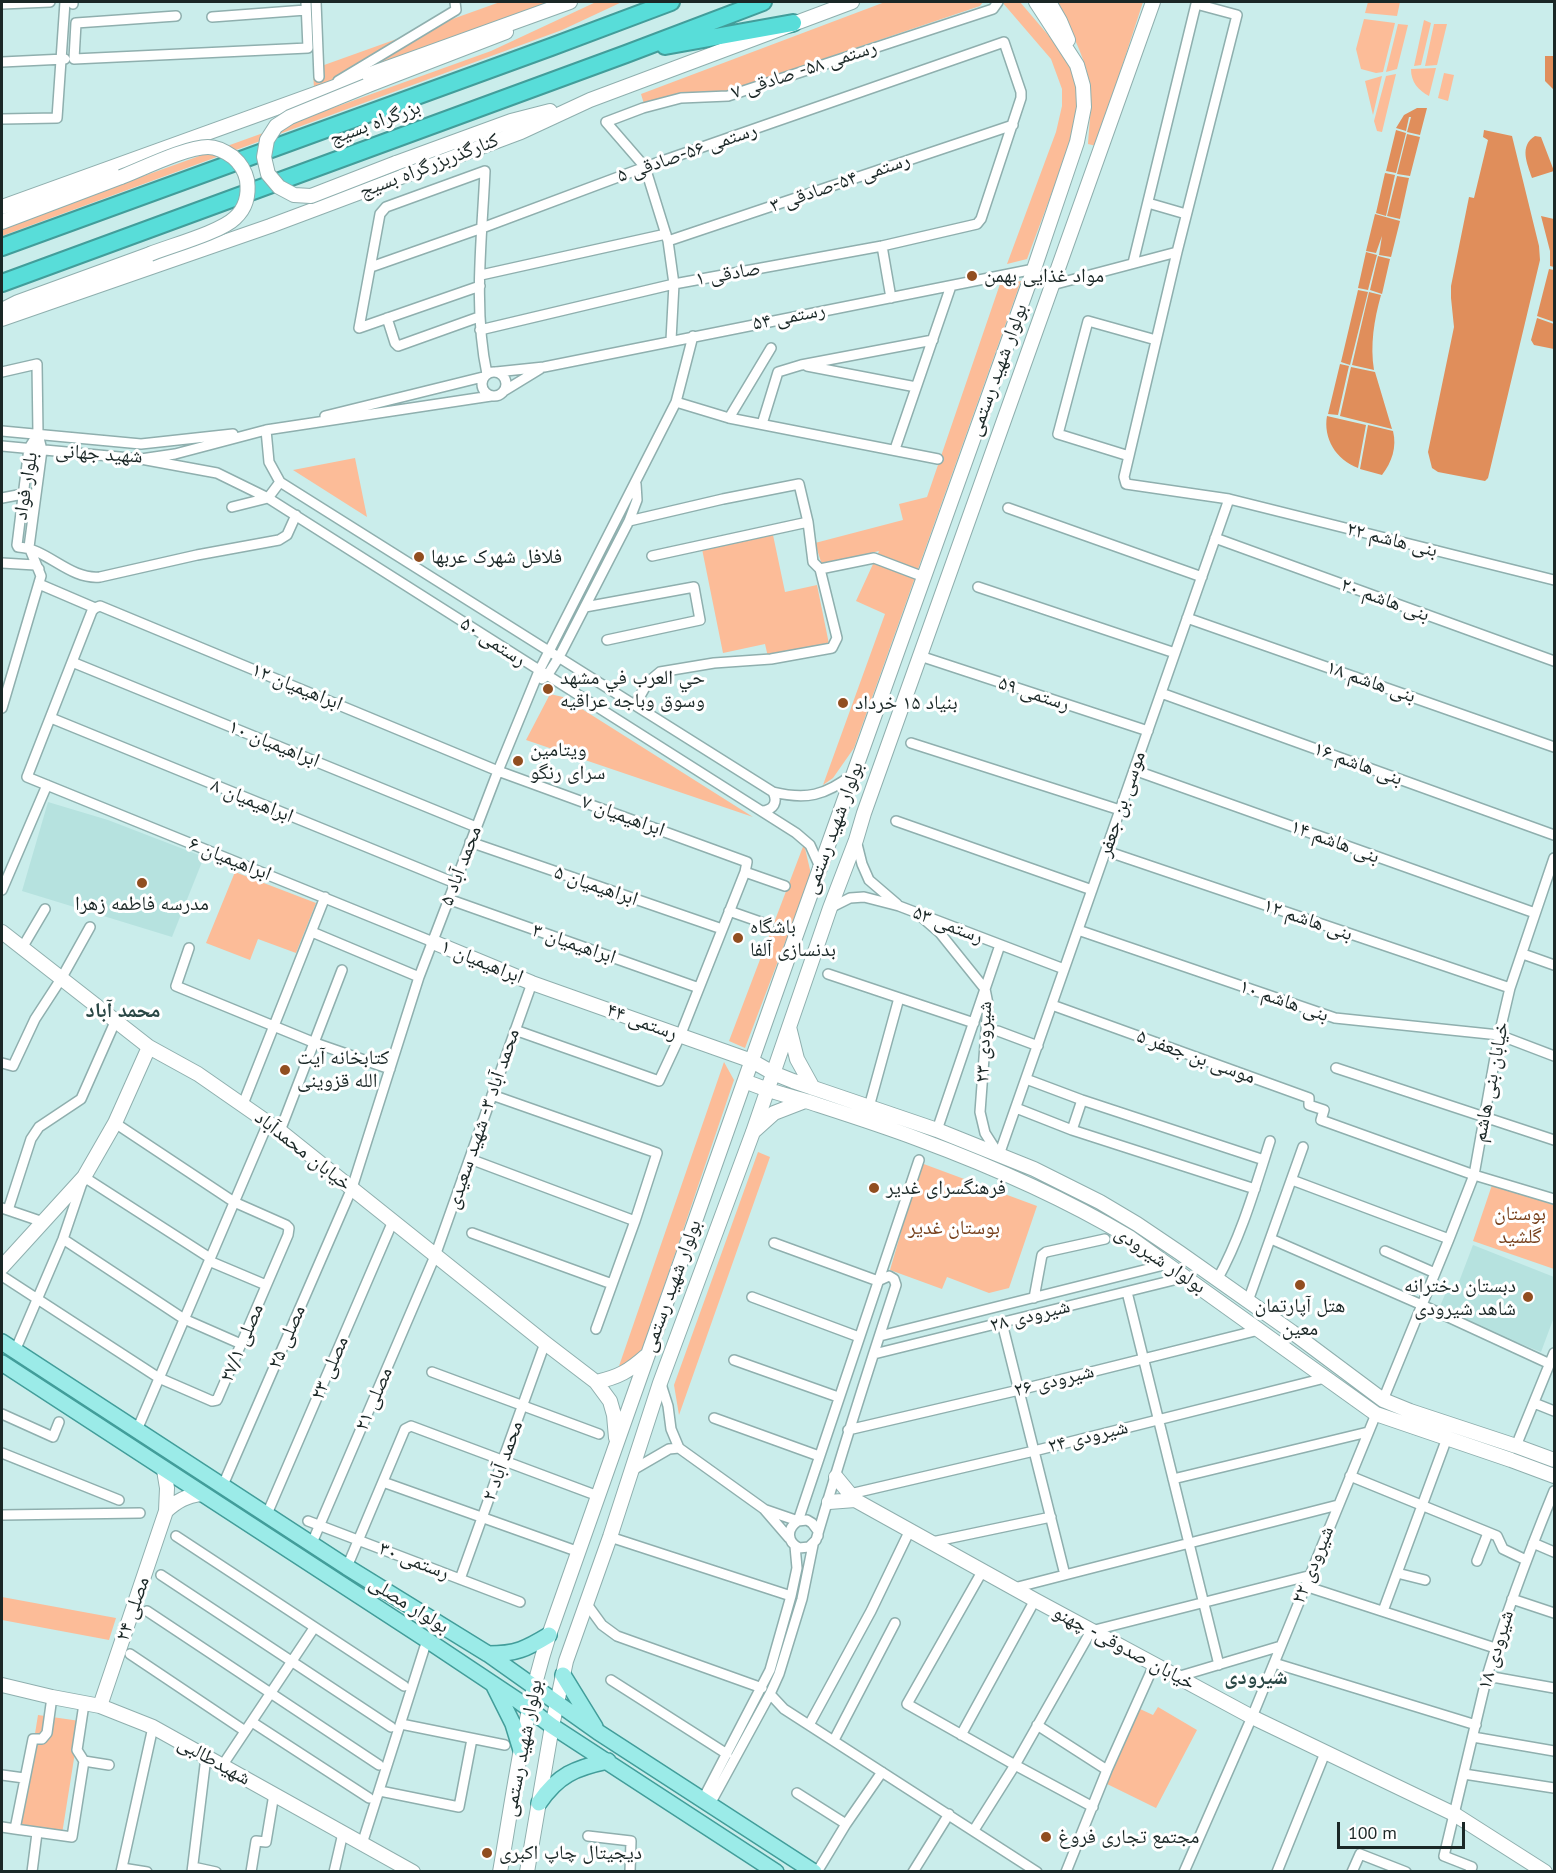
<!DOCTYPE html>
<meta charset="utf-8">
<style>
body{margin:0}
#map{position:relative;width:1556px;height:1873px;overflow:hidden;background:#caedeb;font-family:"PT Sans",sans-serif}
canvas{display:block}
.frame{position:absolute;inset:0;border:3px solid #1a2726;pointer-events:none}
.scale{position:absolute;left:1337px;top:1822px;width:128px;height:27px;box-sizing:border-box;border:3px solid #1a2726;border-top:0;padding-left:8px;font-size:18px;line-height:21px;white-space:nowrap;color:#1a2726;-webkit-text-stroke:4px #fff;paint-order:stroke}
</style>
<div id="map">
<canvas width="1556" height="1873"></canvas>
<div class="frame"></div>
<div class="scale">100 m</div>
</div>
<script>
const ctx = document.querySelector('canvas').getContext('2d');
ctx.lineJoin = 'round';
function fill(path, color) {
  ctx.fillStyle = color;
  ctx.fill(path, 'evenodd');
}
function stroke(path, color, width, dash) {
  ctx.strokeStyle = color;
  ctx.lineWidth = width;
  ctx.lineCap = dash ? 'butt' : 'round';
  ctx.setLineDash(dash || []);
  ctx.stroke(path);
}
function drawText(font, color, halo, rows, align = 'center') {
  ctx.font = font + ' "PT Sans","Noto Naskh Arabic",sans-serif';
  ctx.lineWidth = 6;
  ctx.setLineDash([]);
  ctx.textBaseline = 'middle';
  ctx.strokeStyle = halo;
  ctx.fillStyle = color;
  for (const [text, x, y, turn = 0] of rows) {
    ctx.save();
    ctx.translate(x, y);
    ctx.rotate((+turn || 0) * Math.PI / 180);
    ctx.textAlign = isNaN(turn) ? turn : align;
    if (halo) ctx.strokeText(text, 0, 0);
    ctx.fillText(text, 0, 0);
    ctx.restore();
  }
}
fill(new Path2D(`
 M48 802 108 820 204 857 172 937 22 891Z
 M1473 1245 1554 1277V1317L1541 1352 1438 1311 1449 1285 1457 1287Z`), '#b6e2df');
fill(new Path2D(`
 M500 2H557L314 89 313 69Z
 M596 2H622L562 30 2 236V227L491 51Z
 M885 2H983L980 6 725 92 644 104 641 94Z
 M1002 2H1020L1066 56 1075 75 1078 107 1072 139 1027 259 1007 264 1056 132 1062 106V89L1051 59Z
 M1055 2H1143L1096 146 1088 144C1089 126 1092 106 1090 88 1087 59 1069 27 1055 2Z
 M1368 2H1400L1397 16 1365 13Z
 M1364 19 1395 23 1383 72 1376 73 1361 69 1356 49Z
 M1424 20 1431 23 1421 65 1414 66Z
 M1398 24 1408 25 1397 69 1386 72Z
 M1434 24H1447L1437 65 1425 66Z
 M1436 68 1429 96C1418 90 1411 82 1411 69Z
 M1444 73 1454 75 1448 101 1438 98Z
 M1396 74 1382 132 1377 131 1374 121 1386 76Z
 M1382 76 1373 115 1365 81Z
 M1021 281 854 748 833 778 823 785 885 614 856 601 879 551 822 565 815 543 903 520 899 504 927 497 1000 284Z
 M355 458 367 517 293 470Z
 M773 535 785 592 817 585 829 644 768 657 765 644 723 653 702 549Z
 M550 694 563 697 753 817 526 740Z
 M804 844 811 874 745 1048 729 1041Z
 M235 872 316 903 296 953 258 939 250 960 206 943Z
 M724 1062 734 1080 641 1354 618 1369Z
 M758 1152 770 1157 679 1415 674 1385Z
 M921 1163 1037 1206 1009 1288 989 1293 947 1277 942 1289 890 1270Z
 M1492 1185 1554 1205V1269L1473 1241Z
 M2 1597 116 1618 109 1640 2 1620Z
 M1158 1707 1197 1730 1156 1808 1105 1783 1140 1709 1153 1715Z
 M38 1715 80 1721 62 1834 20 1827Z`), '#fcbc98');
fill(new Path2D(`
 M1545 56H1554V90L1545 81Z
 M1417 108H1427L1420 135 1407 132 1411 117H1409L1406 131 1396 128 1404 115Z
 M1396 130 1406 133 1396 173 1386 171Z
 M1484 130 1512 136 1539 246 1540 260 1488 478 1485 481 1438 472 1432 468 1428 452 1454 327 1451 298V286L1469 197 1474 198 1488 140 1483 137Z
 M1407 134 1420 137 1410 176 1397 174Z
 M1535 136 1541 137 1554 171 1532 178C1527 163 1519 146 1535 136Z
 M1385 173 1395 175 1386 216 1376 213Z
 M1397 176 1409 178 1400 219 1387 216Z
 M1375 214 1400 221 1391 257 1379 255 1382 236 1376 253 1366 251Z
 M1541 216 1554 219V267L1550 266V251Z
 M1366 252 1377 255 1368 290 1358 288Z
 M1378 256 1390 259 1382 294 1370 290Z
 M1549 269 1554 270V322L1537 316Z
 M1358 290 1368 292 1350 365 1341 362Z
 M1369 292 1381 295C1374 320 1370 345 1374 370L1352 365Z
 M1537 318 1554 324V349L1534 345 1531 340Z
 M1340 364 1349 366 1338 415 1328 414Z
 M1351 367 1375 372 1392 429 1340 416Z
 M1327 416 1366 425 1358 468C1336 460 1323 438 1327 416Z
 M1368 425 1393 431C1397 447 1392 462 1382 475L1360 469Z`), '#e08e5b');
const street = new Path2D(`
 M316 2 319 77
 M2 4 50 2
 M73 4V2
 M176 16 76 23 74 59 308 48 306 2
 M212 17 306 10
 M2 62 65 59
 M338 81 456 10 455 2
 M2 119 57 118 65 2
 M1148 203 1186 214
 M668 241 1013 125
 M882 246 891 298
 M1133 263 1196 4 1237 15 1177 252 1124 477 1126 484 1229 499 1554 580
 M371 267 482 228 645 167 1004 42 1021 92V98L981 219 977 224 882 246 674 284 480 330
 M481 275 666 234
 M1052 285 1177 252
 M480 286 359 328 380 214 386 207 485 171C482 238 473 308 487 374
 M387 318 395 343 398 346 479 317
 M671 340 674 284 668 241 645 167 606 122 643 108 681 98 728 96 993 9 998 2
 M807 366 916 387
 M482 384a12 12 0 1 1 24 0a12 12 0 1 1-24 0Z
 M2 372 37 364 38 434 42 450 29 547
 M496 372 544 367 1034 269
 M504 391 540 369
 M676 402 729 418 938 459
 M325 416 483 377
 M729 418 771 348
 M762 424 778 372 801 365 933 340
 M266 430 269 462 280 482 773 792C806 800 825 796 853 774
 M2 431 141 444 233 434
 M38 434 29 448 17 545 18 547C47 548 69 580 100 577L197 555 279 540 287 535 296 515
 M2 446 141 459 175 454 266 430 491 396
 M895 449 951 286
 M1129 456 1058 434 1088 321 1156 340
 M141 459 217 473 268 498 796 833 810 845 820 867
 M2 498 23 494
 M232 507 268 498 280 482
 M1008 508 1202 577
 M629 521 723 499 799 484 808 522 813 562 820 569
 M1215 538 1554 661
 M652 556 808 522
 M2 563 35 565 39 569
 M39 584 95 608 100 606 498 771 747 862 745 872 680 1036 659 1081 515 1030
 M978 587 1175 653
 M585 607 694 587 700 620 607 640
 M95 608 92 611 27 777 433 942
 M1187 618 1554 747
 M920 656 1148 731
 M72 662 476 827
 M542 679 547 676 559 657 629 521 637 500 636 484
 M1161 693 1554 835
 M635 705 648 682 660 672 714 663 771 659 832 648 837 638 820 569 874 558 924 577
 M2 708 41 576 29 547
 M51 718 455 883
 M911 743 1120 810
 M1134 770 1535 913
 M762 811C774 810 778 802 773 792
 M896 821 1092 890
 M856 840 862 864 869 880 897 904
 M470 842 722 929
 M1106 851 1510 988
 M745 872 785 886
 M2 890 47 785
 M448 899 699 988
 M830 908 850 898 864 897 899 906 1064 969
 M729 911 769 925
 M917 913 940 933 985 989 988 1004 980 1112 985 1133 999 1155
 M1078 930 1335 1018 1499 1035 1554 1056
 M312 932 419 977
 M22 948 45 909
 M189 948 176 986 315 1043 390 1069
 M1523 954 1554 965
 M828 974 974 1023
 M1052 1005 1309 1098V1105L1324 1110 1321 1120 1474 1175 1554 1199
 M998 1031 1038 1046
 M2 1063 13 1066 35 1019 61 979 90 927
 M1336 1068 1554 1140
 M1026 1079 1082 1100 1264 1160
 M492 1095 657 1153 635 1221 596 1329
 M243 1104 325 897
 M869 1107 899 998
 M1016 1108 1072 1130 1255 1189
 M937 1130 1000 945
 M1072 1130 1082 1100
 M280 1131 342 970
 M999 1155 1229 499
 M470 1159 635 1221
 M1292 1180 1449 1239
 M2 1208 43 1222
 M8 1210 31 1139 39 1127 81 1099 115 1022
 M472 1233 612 1284
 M63 1239 184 1319 241 1344
 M1271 1239 1422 1305 1550 1364
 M774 1243 878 1281
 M1385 1251 1435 1273
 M209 1261 266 1285
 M2 1276 159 1378 212 1401 217 1400 288 1235 289 1228 286 1225 234 1202 115 1123
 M1217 1280C1241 1237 1255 1188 1270 1141
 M878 1281 889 1276 894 1279 896 1285C868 1370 841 1455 816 1540L809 1547 799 1548C787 1542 786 1529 798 1521L919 1160
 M1127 1292 1219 1665
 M752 1297 859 1337
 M1034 1298 1042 1255 1046 1252 1105 1239
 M1248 1301 1303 1147
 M1002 1323 1065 1575
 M880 1336 1168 1264
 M15 1351 63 1239 84 1177 210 1258
 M874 1354 1186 1277
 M734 1360 838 1397
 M432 1372 599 1434
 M1383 1400 1449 1239 1474 1175 1499 1035 1510 988 1554 858
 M1534 1403 1554 1411
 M2 1414 53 1437 59 1422
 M714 1418 819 1456
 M137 1430 268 1123
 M848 1430 1019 1390 1259 1330
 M1516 1446 1554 1353
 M679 1448 764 1509 789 1538
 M2 1453 119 1500
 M631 1471 669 1449 679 1448 671 1429 668 1406 661 1384
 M1350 1476 1497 1536 1503 1549 1526 1560
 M1173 1479 1368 1432
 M383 1482 579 1552
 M223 1485 352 1188 419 977 498 771 539 671 676 402 693 336
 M850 1494 1034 1451 1325 1378
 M766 1510 798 1521 807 1520 812 1523 818 1531V1536
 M267 1514 393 1221
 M2 1515 140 1513
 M308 1521 520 1602
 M176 1536 404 1686
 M610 1537 791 1596
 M932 1542 1051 1517
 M312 1543 435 1256 532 983
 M1533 1543 1554 1552
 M1477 1561 1488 1533
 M347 1567 405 1429 411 1426 598 1496
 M983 1570 907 1704 1015 1765 1093 1807
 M1397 1573 1425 1580
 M161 1575 391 1727
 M460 1579 545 1343
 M1305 1586 1495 1648
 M1014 1588 1338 1505
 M1512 1599 1554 1613
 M586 1603 602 1625 617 1636 762 1688
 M147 1611 379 1765
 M1383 1611 1447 1438
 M130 1654 245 1731
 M1274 1663 1476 1725
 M1487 1676 1554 1688
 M1177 1677 1281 1646
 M611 1680 727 1754
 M770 1694 784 1709 1037 1872
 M52 1697 47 1733 42 1739H33L15 1829 72 1837 84 1761 77 1750 84 1704
 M252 1722 369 1798
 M401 1724 505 1745
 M809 1725 871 1611 910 1530
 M1037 1725 1107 1770
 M961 1735 1035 1600
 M1473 1737 1554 1751
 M834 1740 895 1623
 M84 1761 109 1765
 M222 1766 314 1628
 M1464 1774 1554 1788
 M2 1775 24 1778
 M380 1791 459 1807 472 1739
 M797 1793 846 1824
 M703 1799 770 1670 791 1596 797 1568 795 1546
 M710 1804 770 1694 779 1674 802 1599 813 1545
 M2 1827 15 1829
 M974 1830 1015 1765 1091 1631 1308 1576
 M588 1836 631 1841 630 1872
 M362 1844 427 1640
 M193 1867 216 1872
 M122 1868 147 1872
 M32 1872 37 1833
 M121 1872 153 1727
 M192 1872 206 1757
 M251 1872 256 1841 266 1842 274 1794
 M334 1872 343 1833
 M817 1872 846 1824 882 1772
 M913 1872 949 1814
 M1066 1872 1107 1770 1154 1665
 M1184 1872 1252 1717 1376 1414
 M1277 1872 1325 1753
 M1352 1872 1360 1854 1406 1872
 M1470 1872 1472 1867 1444 1856 1487 1676C1506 1613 1529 1552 1554 1491`);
const secondary = new Path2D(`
 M1049 2 1060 21 1068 40
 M366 86 506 32
 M396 163 511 121 550 111
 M2 207 570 2
 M2 222 121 177
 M2 310 18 302 150 254
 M2 319 270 226 521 132 590 100 852 2
 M2 932 149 1047 198 1074 280 1131 545 1343 596 1382 610 1401 614 1415 616 1438
 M433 942 532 983 752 1061 773 1073 793 1081 937 1130 1034 1169 1100 1202 1137 1224 1180 1253 1292 1332 1383 1400 1410 1411 1516 1446 1554 1460
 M789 1027 797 1059 813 1088
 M745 1081C765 1090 785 1095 806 1101 843 1113 881 1125 918 1139 991 1166 1062 1197 1129 1237L1376 1414 1511 1460 1554 1476
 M754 1131 774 1113 805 1101
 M2 1267 84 1177 115 1123 149 1047
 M596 1382C619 1377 629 1371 646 1356
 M836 1477 855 1500
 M829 1502 855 1500 1035 1600 1252 1717 1454 1814 1545 1872
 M166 1511C177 1501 186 1496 201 1494
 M2 1685 52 1697 100 1706 153 1727 413 1872
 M100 1706 166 1511 167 1488 164 1470
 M500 1872C514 1792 524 1712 549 1635L795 938 1034 269 1077 142 1084 107 1083 86 1077 65 1036 2
 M527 1872 552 1726 566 1661 610 1537 660 1383 753 1132 830 908 856 840 864 813 1153 2`);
const primary = new Path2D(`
 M2 1342 347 1567 488 1654 598 1732 814 1872
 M2 1363 427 1640 517 1700 552 1726 776 1872
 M488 1654C516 1654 526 1649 549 1635
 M563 1675 595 1727
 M494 1686 513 1724 521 1750
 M539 1803C558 1775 575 1768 608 1761`);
const highway = new Path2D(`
 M665 46 793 23
 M2 247 551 47 671 2
 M2 283 626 54 763 2`);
stroke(street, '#8fafae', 12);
stroke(secondary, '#8fafae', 16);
stroke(primary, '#429d9a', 18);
stroke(highway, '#429d9a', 20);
stroke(street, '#fff', 9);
stroke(secondary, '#fff', 14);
stroke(primary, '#9bebe8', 15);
stroke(highway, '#58ddd9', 16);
const secondaryBridge = new Path2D(`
 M366 86 290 117 276 126 267 140 264 157 268 174 279 187 294 195 311 196 396 163
 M121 177C142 169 186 147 208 147 217 147 226 152 233 157 240 163 245 171 247 180 249 194 246 208 235 218 221 232 170 246 150 254`);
stroke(secondaryBridge, '#8fafae', 16, []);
stroke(secondaryBridge, '#fff', 14);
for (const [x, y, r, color] of [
 [972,276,6,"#914e20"],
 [419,557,6,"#914e20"],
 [548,689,6,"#914e20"],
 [843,703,6,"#914e20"],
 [518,761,6,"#914e20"],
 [142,883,6,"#914e20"],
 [738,938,6,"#914e20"],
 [285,1070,6,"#914e20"],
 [874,1188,6,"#914e20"],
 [1300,1285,6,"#914e20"],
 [1528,1297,6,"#914e20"],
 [1046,1837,6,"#914e20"],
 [487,1853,6,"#914e20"]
]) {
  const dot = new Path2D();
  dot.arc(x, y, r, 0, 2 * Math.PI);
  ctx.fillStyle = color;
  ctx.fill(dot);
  stroke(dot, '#fff', 2);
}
drawText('20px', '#1a2726', '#fff', [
 ["رستمی ۵۸- صادقی ۷",804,70,-18],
 ["بزرگراه بسیج",375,123,-20],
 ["رستمی ۵۶-صادقی ۵",687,153,-19],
 ["کنارگذربزرگراه بسیج",429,166,-21],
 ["رستمی ۵۴-صادقی ۳",840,183,-19],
 ["صادقی ۱",728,274,-10],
 ["رستمی ۵۴",789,317,-11],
 ["بولوار شهید رستمی",998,370,-70],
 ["شهید جهانی",99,454,4],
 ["بلوار فواد",26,486,-81],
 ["بنی هاشم ۲۲",1392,540,14],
 ["بنی هاشم ۲۰",1385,600,20],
 ["رستمی ۵۰",493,642,33],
 ["بنی هاشم ۱۸",1371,682,19],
 ["ابراهیمیان ۱۲",297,687,22],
 ["رستمی ۵۹",1034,694,18],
 ["ابراهیمیان ۱۰",274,744,22],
 ["بنی هاشم ۱۶",1358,764,20],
 ["ابراهیمیان ۸",252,801,22],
 ["موسی بن جعفر",1122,804,-71],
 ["ابراهیمیان ۷",623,816,20],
 ["بولوار شهید رستمی",834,828,-70],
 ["بنی هاشم ۱۴",1335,842,20],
 ["ابراهیمیان ۶",230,859,22],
 ["محمد آباد ۵",461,866,-69],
 ["ابراهیمیان ۵",596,886,19],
 ["بنی هاشم ۱۲",1308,920,19],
 ["رستمی ۵۳",948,925,21],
 ["ابراهیمیان ۳",574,944,19],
 ["ابراهیمیان ۱",482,962,22],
 ["بنی هاشم ۱۰",1284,1001,19],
 ["رستمی ۴۴",642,1022,20],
 ["شیرودی ۲۳",984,1042,-88],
 ["موسی بن جعفر ۵",1196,1057,20],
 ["خیابان بنی هاشم",1491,1082,-79],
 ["محمد آباد ۳- شهید سعیدی",483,1119,-71],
 ["خیابان محمدآباد",303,1151,38],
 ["بولوار شیرودی",1160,1260,34],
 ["بولوار شهید رستمی",672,1286,-70],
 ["شیرودی ۲۸",1030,1316,-14],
 ["مصلی ۲۵",287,1337,-67],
 ["مصلی ۲۷/۱",242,1343,-67],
 ["مصلی ۲۳",330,1368,-67],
 ["شیرودی ۲۶",1054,1381,-14],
 ["مصلی ۲۱",374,1399,-67],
 ["شیرودی ۲۴",1088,1437,-14],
 ["محمد آباد ۲",503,1461,-70],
 ["رستمی ۳۰",414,1561,21],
 ["شیرودی ۲۲",1313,1565,-68],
 ["بولوار مصلی",409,1605,32],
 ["مصلی ۲۴",133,1609,-71],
 ["خیابان صدوقی- چهنو",1124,1648,28],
 ["شیرودی ۱۸",1496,1650,-73],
 ["بولوار شهید رستمی",523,1748,-79],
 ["شهیدطالبی",214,1761,29]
]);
drawText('20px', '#1a2726', '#fff', [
 ["مواد غذایی بهمن",984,276],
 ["فلافل شهرک عربها",431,557],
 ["حي العرب في مشهد",560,678],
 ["وسوق وباجه عراقيه",560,701],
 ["بنیاد ۱۵ خرداد",855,703],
 ["ویتامین",530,750],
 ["سرای رنگو",530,773],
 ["مدرسه فاطمه زهرا",142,904,"center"],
 ["باشگاه",750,927],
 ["بدنسازی آلفا",750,950],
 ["کتابخانه آیت",297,1058],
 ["الله قزوینی",297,1081],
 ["فرهنگسرای غدیر",886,1188],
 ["دبستان دخترانه",1516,1286,"right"],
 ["شاهد شیرودی",1516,1309,"right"],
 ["هتل آپارتمان",1300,1306,"center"],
 ["معین",1300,1329,"center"],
 ["مجتمع تجاری فروغ",1058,1837],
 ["دیجیتال چاپ اکبری",499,1853]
], 'left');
drawText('20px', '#77411d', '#fff', [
 ["بوستان",1520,1214],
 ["گلشید",1520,1237],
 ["بوستان غدیر",954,1228]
]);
drawText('bold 21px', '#294745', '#fff', [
 ["محمد آباد",123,1011],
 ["شیرودی",1256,1678]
]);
</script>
